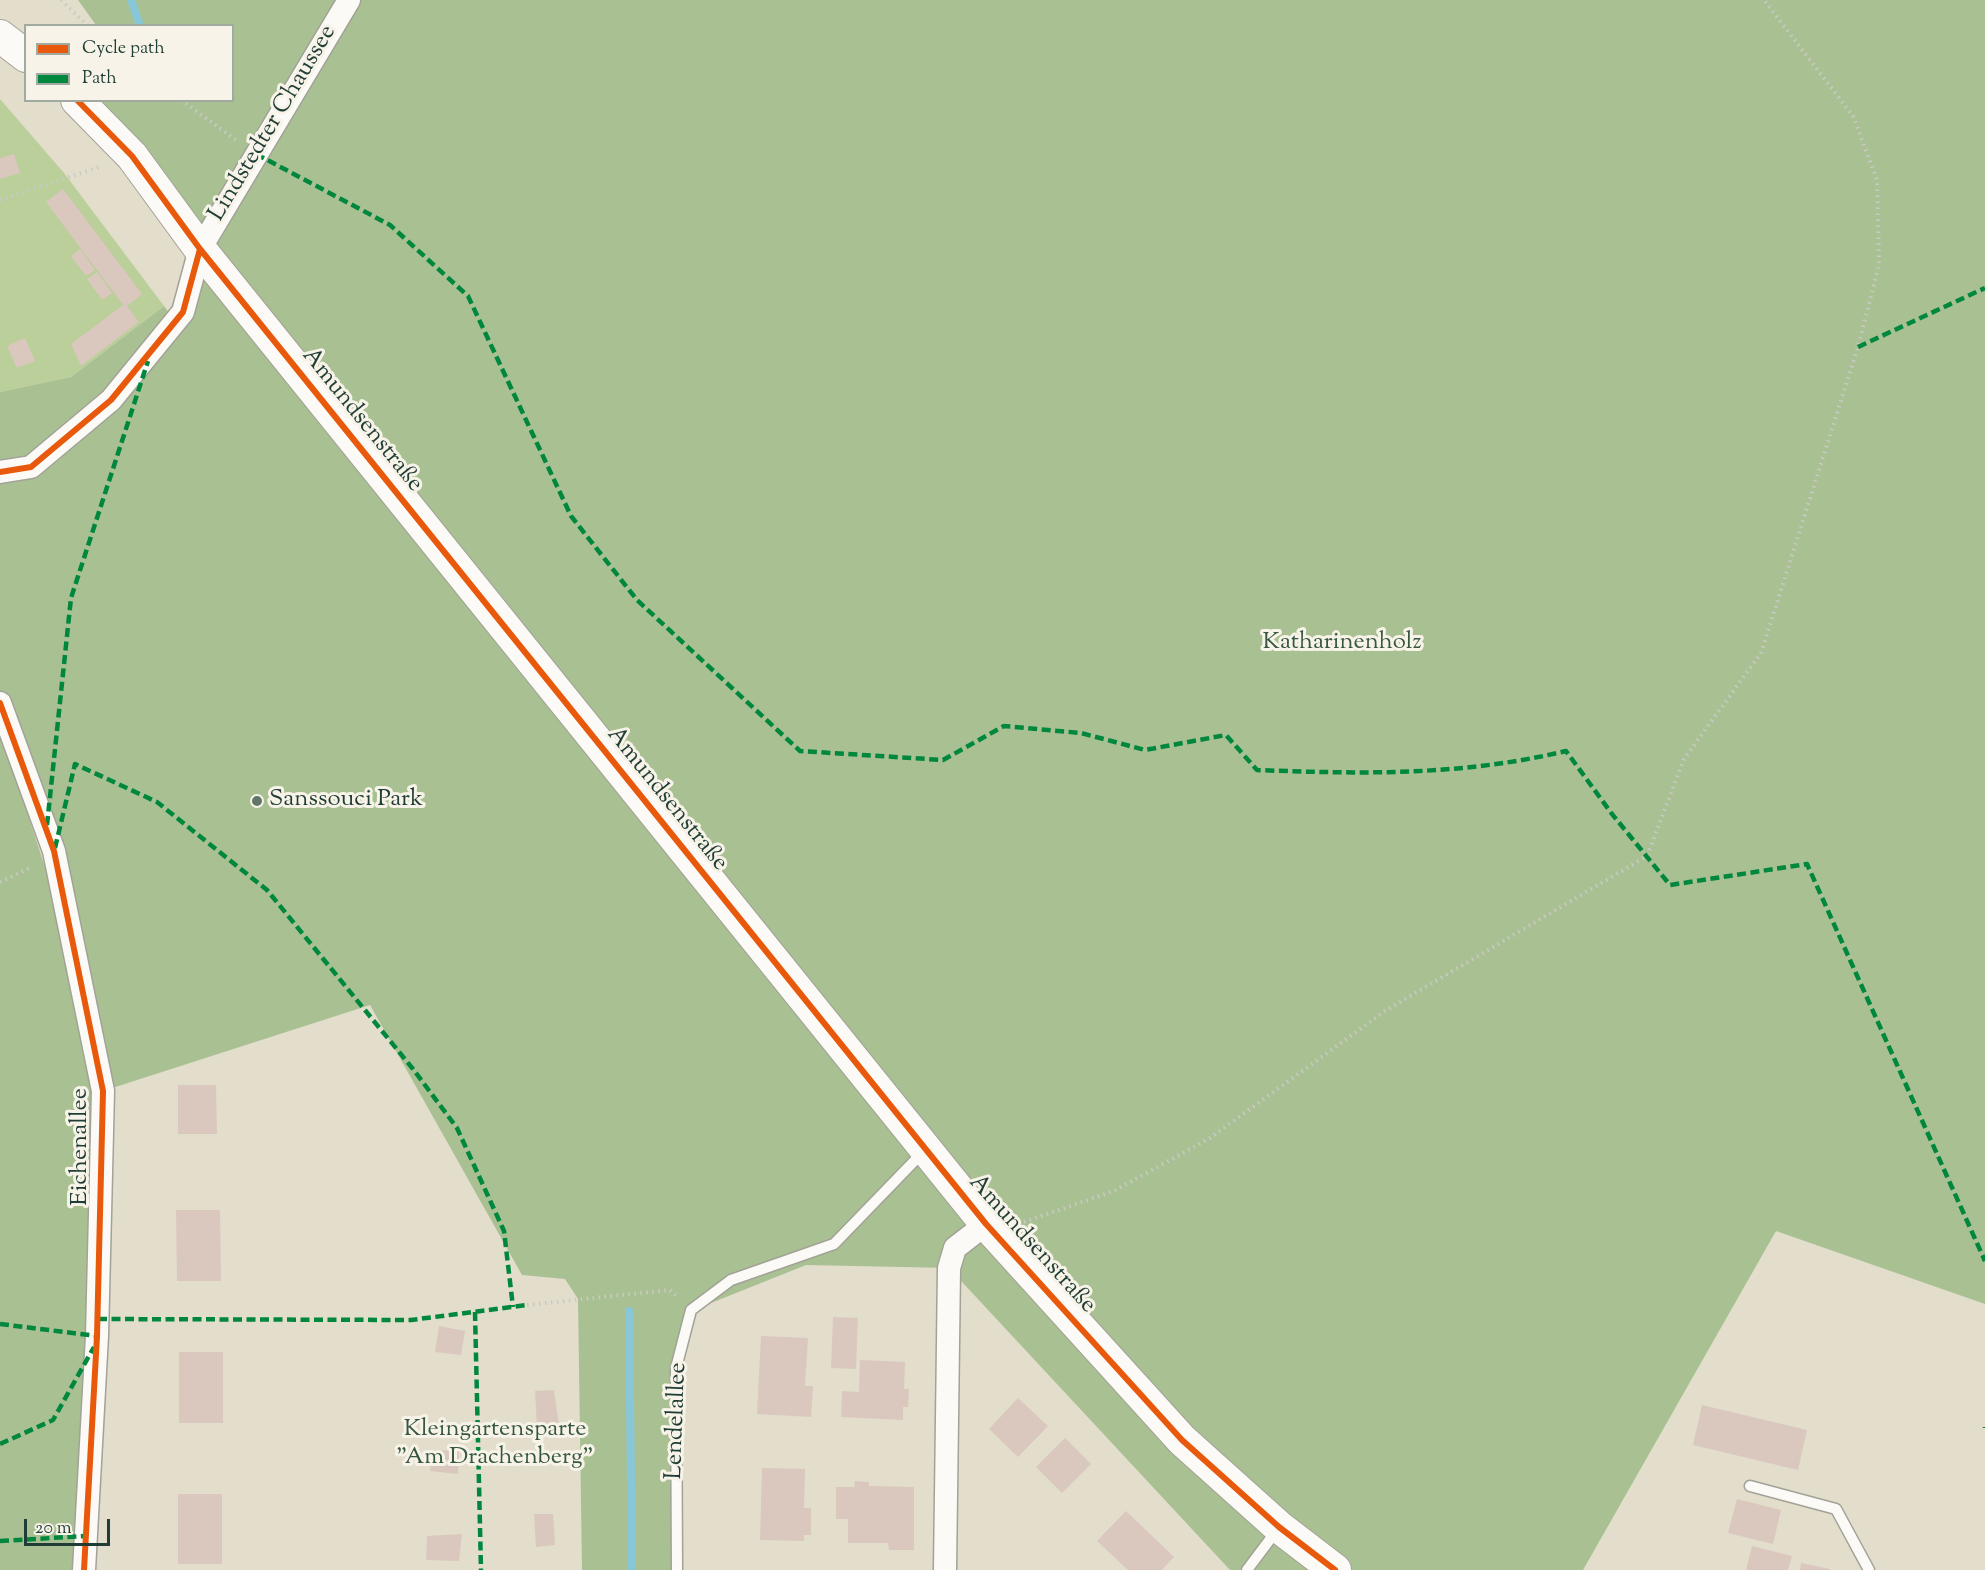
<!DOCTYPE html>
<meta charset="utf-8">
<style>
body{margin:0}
#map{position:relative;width:1985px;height:1570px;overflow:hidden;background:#e3ddcc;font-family:"Sorts Mill Goudy",serif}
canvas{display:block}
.legend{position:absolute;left:24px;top:24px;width:210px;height:78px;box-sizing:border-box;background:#f7f3e8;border:2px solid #a1aaa0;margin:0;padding:8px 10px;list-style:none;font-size:18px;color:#1f3d34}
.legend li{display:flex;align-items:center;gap:12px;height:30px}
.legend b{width:30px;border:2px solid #a1aaa0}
.scale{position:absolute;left:24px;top:1519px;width:86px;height:27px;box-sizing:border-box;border:3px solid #1f3d34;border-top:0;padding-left:8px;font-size:18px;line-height:21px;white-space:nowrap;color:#1f3d34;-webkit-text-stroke:4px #f7f3e8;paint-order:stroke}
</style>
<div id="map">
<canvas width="1985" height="1570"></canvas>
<ul class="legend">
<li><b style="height:8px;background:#e8590c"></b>Cycle path</li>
<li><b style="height:8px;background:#00873e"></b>Path</li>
</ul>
<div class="scale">20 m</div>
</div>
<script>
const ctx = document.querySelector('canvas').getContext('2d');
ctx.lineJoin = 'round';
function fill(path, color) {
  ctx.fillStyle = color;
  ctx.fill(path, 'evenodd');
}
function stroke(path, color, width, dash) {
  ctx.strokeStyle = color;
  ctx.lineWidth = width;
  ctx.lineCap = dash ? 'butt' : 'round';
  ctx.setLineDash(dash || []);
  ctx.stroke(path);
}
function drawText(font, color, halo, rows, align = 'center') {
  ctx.font = font + ' "Sorts Mill Goudy",serif';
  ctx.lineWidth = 6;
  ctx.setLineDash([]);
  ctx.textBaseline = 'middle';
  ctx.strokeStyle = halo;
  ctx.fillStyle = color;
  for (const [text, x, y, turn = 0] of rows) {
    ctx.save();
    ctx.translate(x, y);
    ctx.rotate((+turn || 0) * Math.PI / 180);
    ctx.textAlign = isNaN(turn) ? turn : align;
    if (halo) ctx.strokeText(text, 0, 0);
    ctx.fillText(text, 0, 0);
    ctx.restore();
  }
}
fill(new Path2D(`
 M0 99 64 173 164 306 71 377 0 392Z`), '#bacf99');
fill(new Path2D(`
 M78 0H1985V1304L1776 1231 1583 1570H1230L949 1268 806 1265 691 1311 676 1368 677 1570H582L578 1299 565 1279 522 1275 370 1005 103 1091 54 851 0 703V472L31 467 103 398 27 460 0 465V392L71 377 164 306 169 313 200 249 132 156 100 101 232 100V26L96 25Z
 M0 730 65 928 93 1093 97 1336 72 1570H0Z`), '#a9c192');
stroke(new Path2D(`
 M131 0 139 23
 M629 1311 632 1570`), '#87c7d8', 8);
fill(new Path2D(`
 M14 154 20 173 0 179V158Z
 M63 189 142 294 127 306 139 322 81 366 71 344 123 305 46 202Z
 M80 249 95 270 86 276 71 256Z
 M97 272 112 293 102 300 87 279Z
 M25 338 35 361 17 368 7 346Z
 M178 1085H216L217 1134H178Z
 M176 1210H220L221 1281H177Z
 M833 1317 858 1318 856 1369 831 1368Z
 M439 1326 465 1331 461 1355 435 1352Z
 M761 1336 808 1338 805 1386H813L811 1417 757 1414Z
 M179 1352H223V1423H179Z
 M860 1360 905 1362 904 1389H909L908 1407H903V1420L841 1417 842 1391 859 1392Z
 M554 1390 559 1426 537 1428 535 1391Z
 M1018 1398 1048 1426 1018 1457 989 1429Z
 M1702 1405 1807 1430 1798 1470 1693 1445Z
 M1065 1438 1091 1464 1062 1493 1036 1467Z
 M432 1450 459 1451 458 1474 430 1471Z
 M762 1468 805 1469 804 1508H811V1535H804V1541L760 1540Z
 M854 1481 869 1482V1486L914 1487V1550H889L888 1543H848V1519H836V1487H855Z
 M178 1494H222V1564H178Z
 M1737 1499 1781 1510 1773 1544 1728 1533Z
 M1126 1511 1174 1557 1162 1570H1128L1097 1541Z
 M534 1514H553L555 1545 536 1547Z
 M462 1534 459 1561 426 1560 427 1536Z
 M1752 1546 1792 1556 1788 1570H1746Z
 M1801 1563 1830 1569V1570H1800Z`), '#dac8be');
const lane = new Path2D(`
 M1750 1486 1836 1509 1869 1570
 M677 1570 676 1368 691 1310 731 1280 834 1244 924 1151
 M1247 1570 1277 1530`);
const street = new Path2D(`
 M0 472 31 467 111 400 183 312 200 249 349 0
 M0 703 54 851 103 1091 97 1336 84 1570
 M945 1570 949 1268 955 1248 986 1224`);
const secondary = new Path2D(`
 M0 36 26 56
 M77 100 132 156 200 249 986 1224 1182 1440 1279 1527 1335 1570`);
stroke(lane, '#a2a297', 13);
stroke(street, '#a2a297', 25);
stroke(secondary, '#a2a297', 34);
stroke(new Path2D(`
 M61 0 88 26
 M181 100 236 140
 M0 200 102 166
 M0 882 32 867
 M1024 1222 1114 1191 1210 1138 1385 1011 1647 856 1684 759 1761 653 1858 347 1879 265 1877 180 1853 116 1764 0
 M527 1305 670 1290 677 1297`), '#c9c9c5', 4, [1.5, 4.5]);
stroke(lane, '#fbfaf7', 10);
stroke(street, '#fbfaf7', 22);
stroke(secondary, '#fbfaf7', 32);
stroke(new Path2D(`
 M256 154 390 225 468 296 571 516 637 600 800 751 943 760 1004 726 1081 733 1145 750 1226 735 1257 770C1363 774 1461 776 1566 751L1612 814 1670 885 1807 864 1985 1261
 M1858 347 1985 288
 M47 825 71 598 148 361
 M55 848 75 764 157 802 267 890 413 1069 457 1128 504 1231 513 1307
 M475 1312 481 1570
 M98 1319 411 1320 527 1305
 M0 1324 97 1336
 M1985 1427V1428
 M0 1444 53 1420 94 1347
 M0 1541 86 1536`), '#00873e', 4.5, [9, 4.5]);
stroke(new Path2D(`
 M77 100 132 156 200 249 986 1224 1182 1440 1279 1527 1335 1570
 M0 472 31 467 111 400 183 312 200 249
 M0 703 54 851 103 1091 97 1336 84 1570`), '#e8590c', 6);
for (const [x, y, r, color] of [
 [257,801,6,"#647569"]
]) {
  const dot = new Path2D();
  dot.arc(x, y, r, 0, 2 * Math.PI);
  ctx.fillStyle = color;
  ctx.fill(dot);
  stroke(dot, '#f7f3e8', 2);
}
drawText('24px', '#1f3d34', '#f7f3e8', [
 ["Lindstedter Chaussee",274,124,-59],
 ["Amundsenstraße",361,421,51],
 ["Amundsenstraße",666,800,51],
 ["Eichenallee",82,1147,-90],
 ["Amundsenstraße",1031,1245,48],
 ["Lendelallee",678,1421,-88]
]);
drawText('24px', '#375840', '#f7f3e8', [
 ["Katharinenholz",1342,644],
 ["Kleingartensparte",495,1431],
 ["\"Am Drachenberg\"",495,1459]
]);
drawText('24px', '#1f3d34', '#f7f3e8', [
 ["Sanssouci Park",269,801]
], 'left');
</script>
